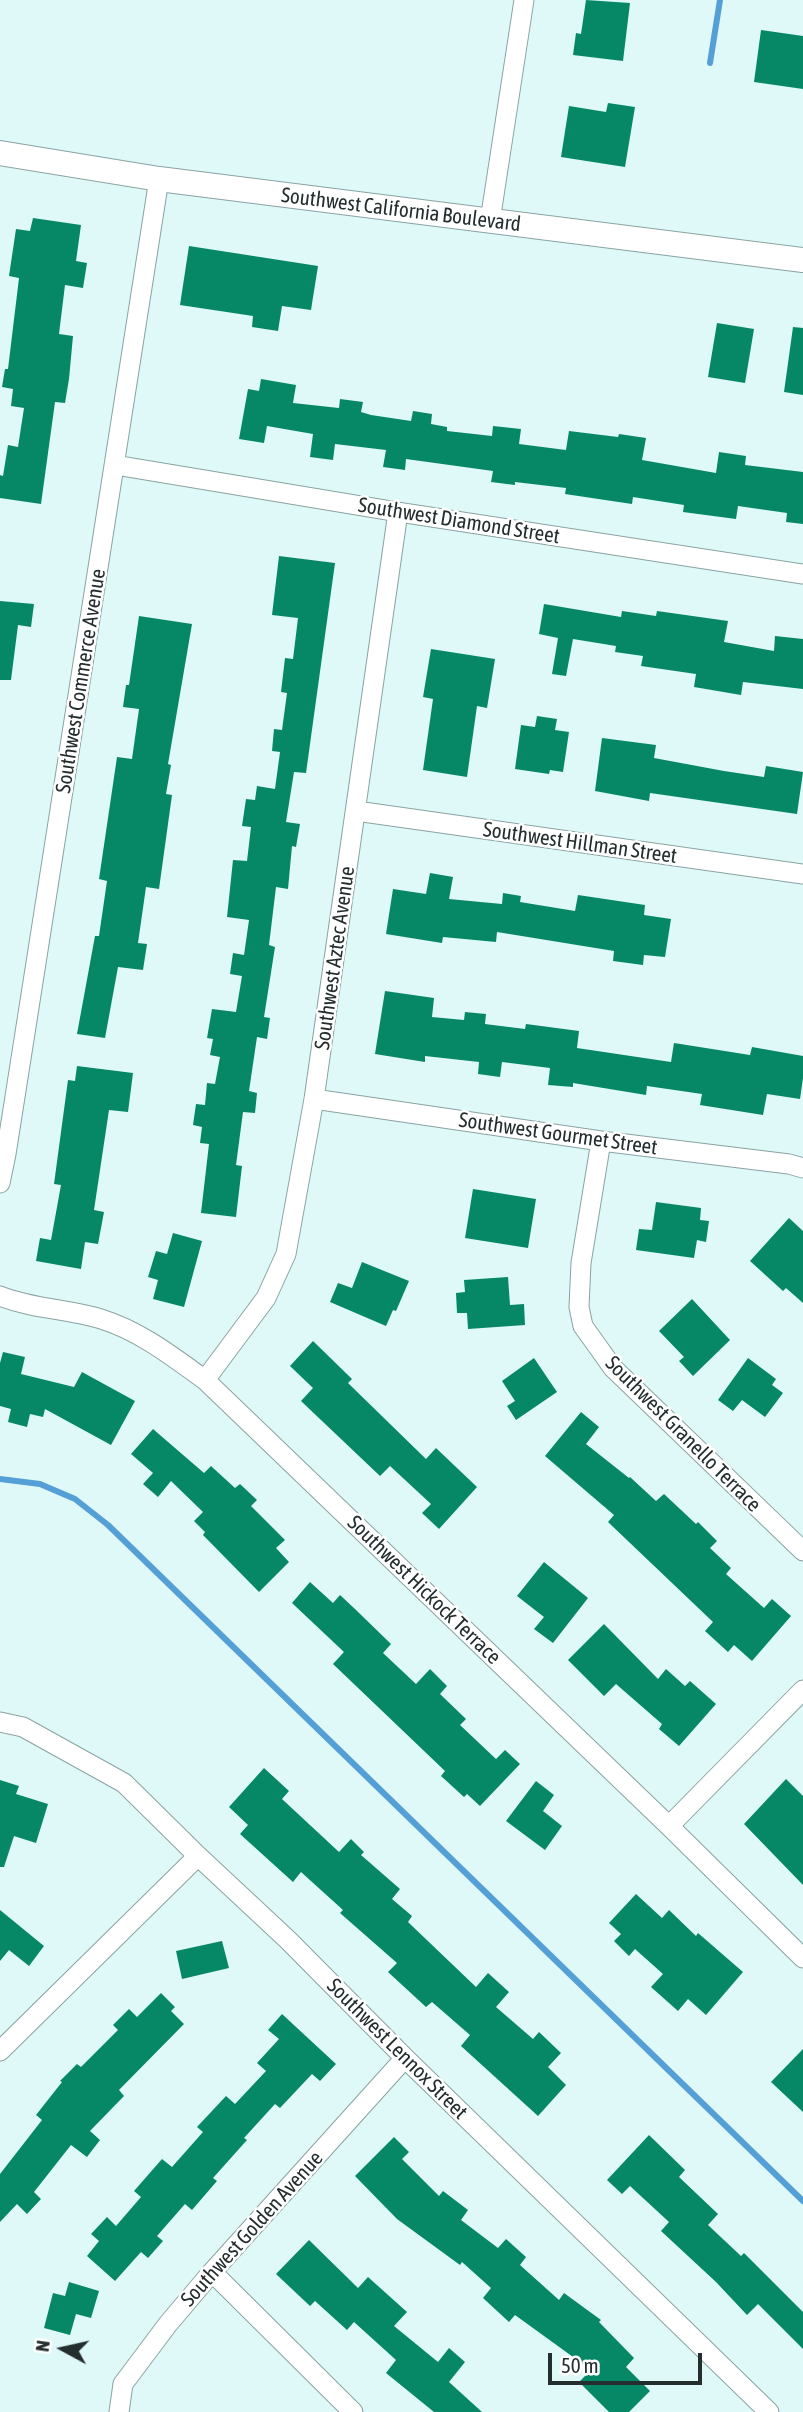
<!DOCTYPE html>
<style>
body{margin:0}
#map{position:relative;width:803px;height:2412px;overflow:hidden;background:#dff9f8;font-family:"Asap Condensed",sans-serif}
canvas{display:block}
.north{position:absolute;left:28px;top:2314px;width:70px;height:70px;-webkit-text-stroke:5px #fff;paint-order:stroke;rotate:278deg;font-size:19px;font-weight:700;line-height:28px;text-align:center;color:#242e2e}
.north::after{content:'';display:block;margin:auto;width:24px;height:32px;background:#242e2e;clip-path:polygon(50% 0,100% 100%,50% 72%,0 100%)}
.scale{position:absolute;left:548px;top:2353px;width:154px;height:32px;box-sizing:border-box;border:4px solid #242e2e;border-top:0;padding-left:9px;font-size:21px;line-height:24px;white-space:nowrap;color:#242e2e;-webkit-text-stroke:5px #fff;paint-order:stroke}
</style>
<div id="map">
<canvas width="803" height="2412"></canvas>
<div class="north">N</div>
<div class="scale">50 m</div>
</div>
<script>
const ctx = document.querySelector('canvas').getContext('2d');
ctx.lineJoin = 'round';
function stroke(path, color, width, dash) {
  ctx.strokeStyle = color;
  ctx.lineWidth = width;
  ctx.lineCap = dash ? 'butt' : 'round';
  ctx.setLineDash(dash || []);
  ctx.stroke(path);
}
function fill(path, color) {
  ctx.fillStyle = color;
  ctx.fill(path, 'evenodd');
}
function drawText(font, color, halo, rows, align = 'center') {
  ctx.font = font + ' "Asap Condensed",sans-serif';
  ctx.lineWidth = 5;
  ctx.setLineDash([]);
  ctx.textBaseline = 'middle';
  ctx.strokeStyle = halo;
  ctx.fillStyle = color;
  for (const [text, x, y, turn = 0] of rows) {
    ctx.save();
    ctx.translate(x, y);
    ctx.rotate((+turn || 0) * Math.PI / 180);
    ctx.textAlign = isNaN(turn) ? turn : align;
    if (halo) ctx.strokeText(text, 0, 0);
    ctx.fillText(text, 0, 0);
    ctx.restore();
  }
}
stroke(new Path2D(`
 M710 63 720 0
 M0 1479 40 1484 75 1499 108 1525 803 2201`), '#559fd7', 6);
fill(new Path2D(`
 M586 0 630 3 623 61 573 55 576 33 581 34Z
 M761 30 803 36V89L754 82Z
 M608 103 635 107 625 167 561 157 569 106 606 112Z
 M33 218 81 225 76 261 87 263 83 288 65 285 59 334 73 336 69 379 65 403 55 402 41 504 0 498V475L3 476 8 445 18 447 24 408 11 406 13 389 2 387 5 369H8L19 278 9 276 16 229 30 231Z
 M189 246 318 266 311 310 282 306 278 331 252 327 253 316 180 305Z
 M717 323 754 329 745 383 708 377Z
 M793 327 803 328V395L784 392Z
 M261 379 296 385 293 403 339 408 340 399 363 402 361 412 371 415 411 421 413 411 432 414 431 424 447 427V431L492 436 493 426 521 429 519 444 566 450 569 431 618 437 619 434 646 438 642 460 716 473 719 452 746 456 745 465 803 472V524L786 522 787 513 738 506 736 519 683 512 684 505 633 497 632 504 565 494 566 488 515 482V485L491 482 493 471 406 459 405 470 383 467 386 450 335 444 333 460 310 457 313 434 267 426 264 443 239 439 248 389 259 391Z
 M279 556 335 563 306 773 294 772 286 822 300 824 296 847 292 846 288 889 276 887 269 945 275 947 264 1017 270 1018 267 1039 257 1037 249 1091 257 1093 255 1113 243 1112 236 1165 242 1166 236 1217 201 1213 209 1144 200 1143 202 1127 193 1125 196 1104 205 1105 207 1083 215 1084 220 1057 210 1055 213 1039 207 1038 212 1009 236 1012 242 976 230 974 233 953 244 955 249 920 227 917 233 860 247 861 251 827 242 826 246 799 255 800 257 786 275 789 280 752 272 751 274 729 282 730 287 693 281 692 285 658 293 659 298 618 272 615Z
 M0 601 34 604 31 627 18 625 11 680H0Z
 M544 604 621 617 622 611 656 616 657 611 728 621 724 642 774 651 775 636 803 639V689L743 682 741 695 694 687 696 674 641 666 643 656 615 652 616 646 573 639 566 676 552 674 558 638 539 634Z
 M139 616 192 624 168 764 171 765 166 794 172 795 159 889 146 887 138 943 147 944 143 970 118 967 105 1038 77 1034 95 936H99L107 881 99 879 117 757 132 759 139 709 123 707 126 685H129Z
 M431 649 495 659 487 708 477 706 467 777 423 770 433 699 423 697Z
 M537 716 557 719 555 730 569 732 563 772 550 770 549 774 515 769 521 725 535 727Z
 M602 738 656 745 654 758 724 771 764 777 766 766 803 772 797 814 650 793 649 801 595 791Z
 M430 873 453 877 449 899 502 904 503 893 521 896 520 902 575 911 578 895 645 905 644 915 671 919 665 957 644 955 643 965 613 961 614 951 497 932 496 942 443 937 442 943 386 934 393 889 426 894Z
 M385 991 434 998 432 1017 464 1020 465 1012 486 1014 485 1024 525 1029 526 1024 579 1031 577 1048 671 1062 674 1043 750 1055 752 1047 803 1056V1078L800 1099 767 1094 763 1115 700 1105 702 1094 647 1086 646 1095 573 1083V1087L548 1085 550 1068 502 1062 500 1077 478 1074 479 1062 425 1056V1062L375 1054Z
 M77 1066 133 1073 128 1112 109 1110 94 1210 104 1212 98 1244 85 1242 81 1269 36 1261 40 1238 51 1240 61 1185 54 1184 68 1080 75 1081Z
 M473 1189 536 1199 528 1248 465 1238Z
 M656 1202 701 1208 700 1220 709 1221 706 1242 697 1240 694 1258 636 1250 639 1229 652 1230Z
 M789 1218 803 1231V1303L786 1288 783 1291 750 1261Z
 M173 1233 202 1241 184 1307 153 1299 158 1280 148 1277 156 1251 167 1254Z
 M362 1262 409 1281 396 1311 393 1310 386 1326 330 1302 338 1283 352 1288Z
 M508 1277 510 1305 524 1304 525 1325 468 1329 467 1313H457L456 1293 465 1292 464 1280Z
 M692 1299 730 1340 693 1376 679 1361 684 1357 659 1331Z
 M313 1341 352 1379 348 1383 426 1459 436 1448 477 1487 439 1529 422 1513 431 1504 390 1466 380 1476 301 1401 313 1388 290 1366Z
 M3 1352 25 1357 21 1374 74 1387 82 1372 135 1401 111 1445 45 1409 43 1417 30 1414 27 1427 8 1422 11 1409 0 1406V1363Z
 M534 1358 557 1392 516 1420 507 1406 515 1401 502 1381Z
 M748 1358 776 1379 772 1385 783 1393 765 1417 742 1400 733 1411 718 1400Z
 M581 1412 599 1427 586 1444 629 1478 630 1477 656 1501 664 1494 696 1524 698 1522 717 1541 710 1548 731 1568 726 1574 764 1608 772 1599 791 1616 752 1661 734 1645 728 1652 705 1631 713 1622 608 1522 614 1515 545 1456Z
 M153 1429 204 1473 211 1466 235 1488 240 1484 257 1500 251 1506 285 1540 276 1548 289 1562 259 1592 203 1535 205 1532 194 1521 203 1512 171 1481 158 1497 143 1484 153 1473 131 1454Z
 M544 1562 588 1598 553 1643 534 1629 544 1617 517 1596Z
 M310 1582 333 1603 340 1595 355 1609 391 1644 383 1653 416 1684 430 1669 447 1686 440 1694 466 1719 460 1725 496 1759 505 1750 520 1764 480 1806 467 1794 464 1797 441 1776 445 1771 333 1664 344 1652 292 1603Z
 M604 1624 658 1679 666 1669 685 1686 690 1681 716 1704 679 1746 659 1729 662 1724 616 1684 604 1696 568 1660Z
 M264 1768 289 1791 282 1799 339 1852 351 1839 364 1852 361 1855 400 1889 392 1899 412 1916 408 1922 476 1987 488 1973 509 1992 496 2007 533 2039 539 2032 561 2053 548 2067 566 2085 538 2116 461 2046 470 2035 432 2002 426 2007 388 1972 397 1963 340 1913 343 1910 301 1872 293 1882 240 1834 248 1825 229 1807Z
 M786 1779 803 1796V1885L744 1824Z
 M0 1780 19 1786 16 1794 48 1804 36 1843 14 1836 4 1867H0Z
 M536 1781 554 1795 543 1811 562 1826 545 1850 506 1821Z
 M636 1894 662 1918 669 1910 696 1936 698 1933 743 1972 706 2015 688 1999 678 2011 651 1987 663 1974 635 1949 629 1956 614 1941 621 1934 609 1923Z
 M0 1910 44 1946 29 1966 9 1950 0 1961Z
 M222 1941 229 1968 182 1979 176 1951Z
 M161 1993 175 2007 171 2011 184 2024 119 2090 124 2096 90 2131 100 2140 87 2157 71 2145 34 2192 41 2199 27 2214 17 2204 0 2222V2174L42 2120 36 2115 62 2082 60 2081 77 2064 81 2067 118 2030 113 2025 129 2009 137 2017Z
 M282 2014 336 2064 320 2081 312 2074 280 2108 275 2104 244 2138 247 2140 213 2178 217 2181 192 2210 185 2204 157 2236 163 2241 148 2258 141 2252 115 2281 87 2256 99 2241 91 2234 107 2217 116 2226 141 2197 134 2191 162 2159 172 2167 203 2132 197 2127 226 2096 235 2104 266 2071 257 2063 279 2039 268 2030Z
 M803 2049V2112L771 2082Z
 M649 2135 685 2170 679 2177 718 2214 708 2225 741 2256 744 2253 803 2312V2349L758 2304 747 2315 716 2282 661 2231 669 2222 630 2186 622 2194 607 2180Z
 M394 2137 409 2152 402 2159 439 2196 443 2191 468 2210 461 2220 498 2248 506 2239 526 2257 520 2265 559 2300 564 2293 601 2320 599 2322 634 2358 626 2367 650 2391 629 2412H609L579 2382 591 2370 515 2315 509 2322 483 2298 491 2288 462 2262 460 2265 397 2219 355 2176Z
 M309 2240 358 2288 368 2277 407 2312 394 2326 438 2362 449 2348 465 2362 449 2382 482 2412H434L386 2373 396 2360 354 2322 347 2330 315 2301 310 2306 276 2274Z
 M69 2282 99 2291 91 2318 76 2314 70 2335 44 2328 53 2293 65 2296Z`), '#068867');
const minor = new Path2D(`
 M490 221 524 0
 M115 465 398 512 803 574
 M356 811 803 874
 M314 1099 601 1141 789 1164 803 1168
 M601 1141 581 1263 579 1307 583 1326 613 1368 803 1551
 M0 1183 6 1154 159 179
 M0 1296C33 1309 68 1309 101 1319 140 1331 173 1357 205 1380L669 1826 803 1958
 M205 1380 266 1298 286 1254 314 1099 398 512
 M0 1722 23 1727 124 1783 198 1856 288 1940 405 2058 769 2412
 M669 1826 803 1690
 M0 2051 198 1856
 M212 2272 353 2412
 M119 2412 123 2384 168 2324 212 2272 405 2058`);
const tertiary = new Path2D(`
 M0 153 159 179 803 260`);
stroke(minor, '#8aa3a2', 21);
stroke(tertiary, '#8aa3a2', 26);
stroke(minor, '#fff', 19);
stroke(tertiary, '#fff', 24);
drawText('21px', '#242e2e', '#fff', [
 ["Southwest California Boulevard",401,210,7],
 ["Southwest Diamond Street",459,521,9],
 ["Southwest Commerce Avenue",81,681,-81],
 ["Southwest Hillman Street",580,843,8],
 ["Southwest Aztec Avenue",335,958,-82],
 ["Southwest Gourmet Street",558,1134,8],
 ["Southwest Granello Terrace",683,1434,45],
 ["Southwest Hickock Terrace",424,1590,44],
 ["Southwest Lennox Street",397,2049,45],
 ["Southwest Golden Avenue",252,2229,-48]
]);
</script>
